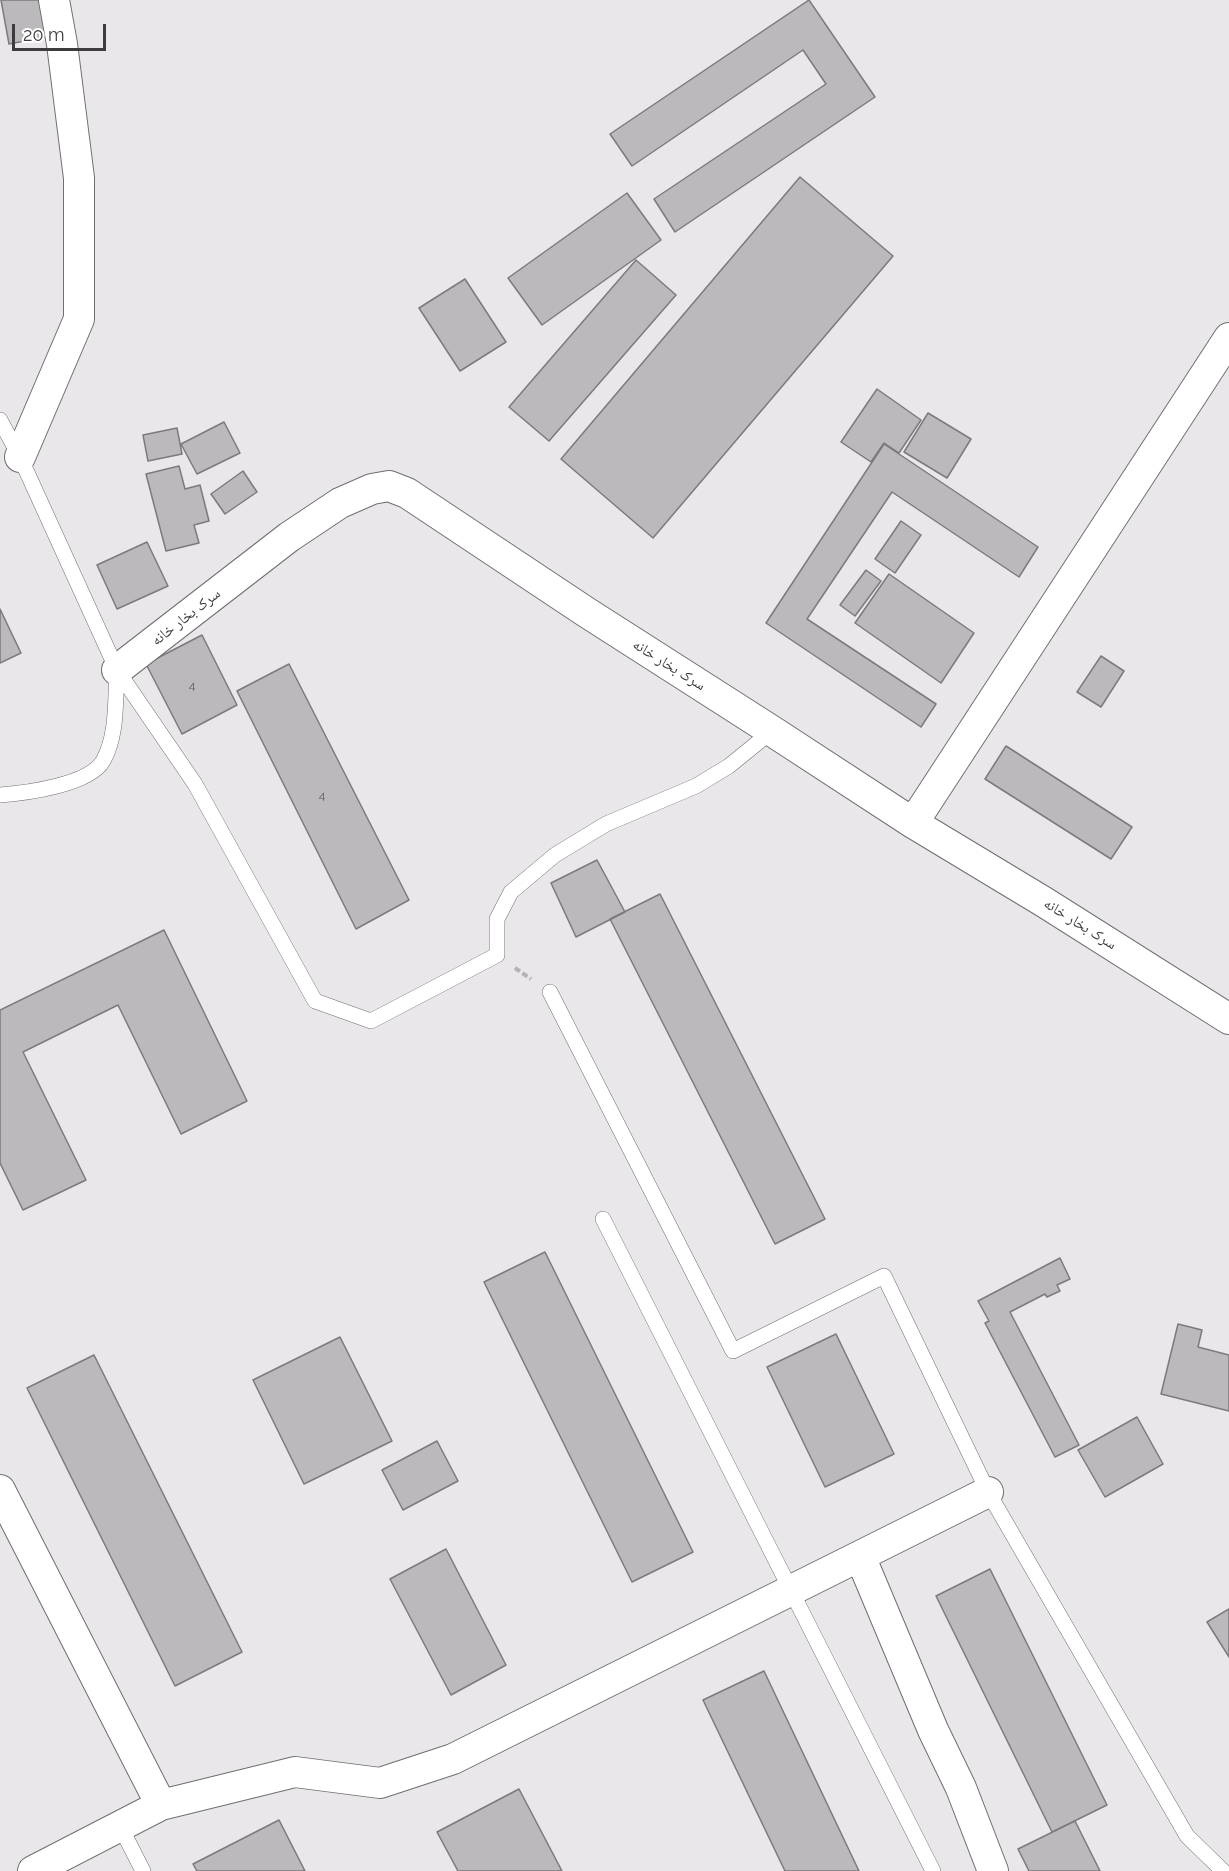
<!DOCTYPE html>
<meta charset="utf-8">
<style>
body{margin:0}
#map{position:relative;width:1229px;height:1871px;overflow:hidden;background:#e9e7ea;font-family:Raleway,sans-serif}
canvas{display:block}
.scale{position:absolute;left:12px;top:24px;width:94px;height:27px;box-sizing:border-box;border:3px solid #3c3c3d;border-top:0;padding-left:8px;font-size:18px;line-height:21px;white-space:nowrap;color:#3c3c3d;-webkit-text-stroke:4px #fff;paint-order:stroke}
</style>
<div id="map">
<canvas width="1229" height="1871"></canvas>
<div class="scale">20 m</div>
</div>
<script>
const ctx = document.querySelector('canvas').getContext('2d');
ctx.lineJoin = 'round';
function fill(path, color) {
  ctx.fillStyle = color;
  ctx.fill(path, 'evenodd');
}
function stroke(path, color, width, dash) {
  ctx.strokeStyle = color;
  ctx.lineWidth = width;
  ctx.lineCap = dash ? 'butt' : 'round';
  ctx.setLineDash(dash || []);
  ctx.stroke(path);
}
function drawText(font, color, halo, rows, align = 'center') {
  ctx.font = font + ' Raleway,"Noto Naskh Arabic",sans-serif';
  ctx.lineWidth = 5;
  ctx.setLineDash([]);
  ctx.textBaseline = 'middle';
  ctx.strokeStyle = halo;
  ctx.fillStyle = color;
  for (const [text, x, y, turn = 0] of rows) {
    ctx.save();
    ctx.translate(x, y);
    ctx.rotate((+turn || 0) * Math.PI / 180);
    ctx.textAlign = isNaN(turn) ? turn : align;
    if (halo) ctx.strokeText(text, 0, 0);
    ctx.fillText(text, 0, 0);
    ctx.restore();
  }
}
const building = new Path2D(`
 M1 0H44L51 36 9 44Z
 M809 0 875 97 675 232 654 199 826 84 803 50 632 166 610 134Z
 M800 177 893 256 653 538 561 459Z
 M627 193 661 240 542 325 508 278Z
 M636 260 676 295 549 441 509 407Z
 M465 279 506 342 460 371 419 308Z
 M877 389 921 420 899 453 884 443 871 462 841 442Z
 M928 413 971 439 947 478 904 452Z
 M224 422 240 453 197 474 181 444Z
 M177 428 182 454 148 461 143 435Z
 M884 444 1038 547 1019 577 892 492 807 619 936 704 921 727 766 623Z
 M179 466 185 489 200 485 209 521 194 525 199 543 166 551 146 474Z
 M243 471 257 492 225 514 211 494Z
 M901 521 921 535 895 573 875 559Z
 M147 542 168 586 117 609 97 565Z
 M866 570 881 581 855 616 840 605Z
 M889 574 974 633 941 683 855 623Z
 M0 609 21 653 0 663Z
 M202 635 237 705 182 734 146 664Z
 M1101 656 1124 671 1101 707 1077 692Z
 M289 664 409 900 356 929 237 691Z
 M1006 746 1132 827 1111 859 985 779Z
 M597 860 625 912 576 937 551 883Z
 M660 894 825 1219 775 1244 610 919Z
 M164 930 247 1101 181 1134 118 1005 23 1052 86 1180 23 1210 0 1163V1010Z
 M545 1252 693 1552 632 1582 484 1282Z
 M1060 1258 1070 1279 1057 1285 1060 1291 1047 1297 1045 1294 1010 1312 1079 1445 1055 1457 985 1323 989 1321 978 1301Z
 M1178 1324 1202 1330 1198 1347 1229 1355V1411L1161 1394Z
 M836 1334 894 1454 825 1487 767 1367Z
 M340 1337 392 1441 304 1484 253 1380Z
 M94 1355 242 1652 175 1686 27 1388Z
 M1137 1417 1163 1464 1105 1497 1078 1450Z
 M437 1441 458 1481 403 1510 382 1470Z
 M446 1549 506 1665 451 1695 390 1579Z
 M990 1569 1107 1805 1052 1832 936 1596Z
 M1229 1609V1657L1207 1622Z
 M764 1671 859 1871H785L703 1700Z
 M519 1789 562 1871H458L437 1832Z
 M279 1820 305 1871H197L193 1864Z
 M1075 1821 1100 1871H1029L1018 1849Z`);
fill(building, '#bbb9bc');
stroke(building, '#7c7a7d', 1.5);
const service = new Path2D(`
 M0 420 20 457 117 670 195 784 315 1001 371 1021 497 955V919L511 892 555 855 606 824 696 786 729 766 772 731
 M0 795C26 793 89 785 103 761 118 735 115 698 117 670
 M550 992 733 1351 884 1276 988 1492 1187 1836 1223 1871
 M603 1219 933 1871
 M120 1826 143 1871`);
const minor = new Path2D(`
 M20 457 79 319V178L62 44 54 0
 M117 670 289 537 340 503 372 489 389 486 407 493 586 612 772 731 913 823 1044 902 1229 1019
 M913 823 1229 338
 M0 1490 161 1805
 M860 1556 933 1730 961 1788 993 1871
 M33 1871 161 1805 295 1772 380 1783 453 1759 988 1492`);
stroke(service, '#706e71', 16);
stroke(minor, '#706e71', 32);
stroke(new Path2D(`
 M515 968 531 979`), '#b4b2b5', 4, [6, 3]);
stroke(service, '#fff', 15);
stroke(minor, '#fff', 30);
drawText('12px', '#5c5b5d', null, [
 ["4",192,685],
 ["4",322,795]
]);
drawText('15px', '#3c3c3d', '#fff', [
 ["سرک بخار خانه",186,617,-38],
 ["سرک بخار خانه",669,665,32],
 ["سرک بخار خانه",1080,924,32]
]);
</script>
